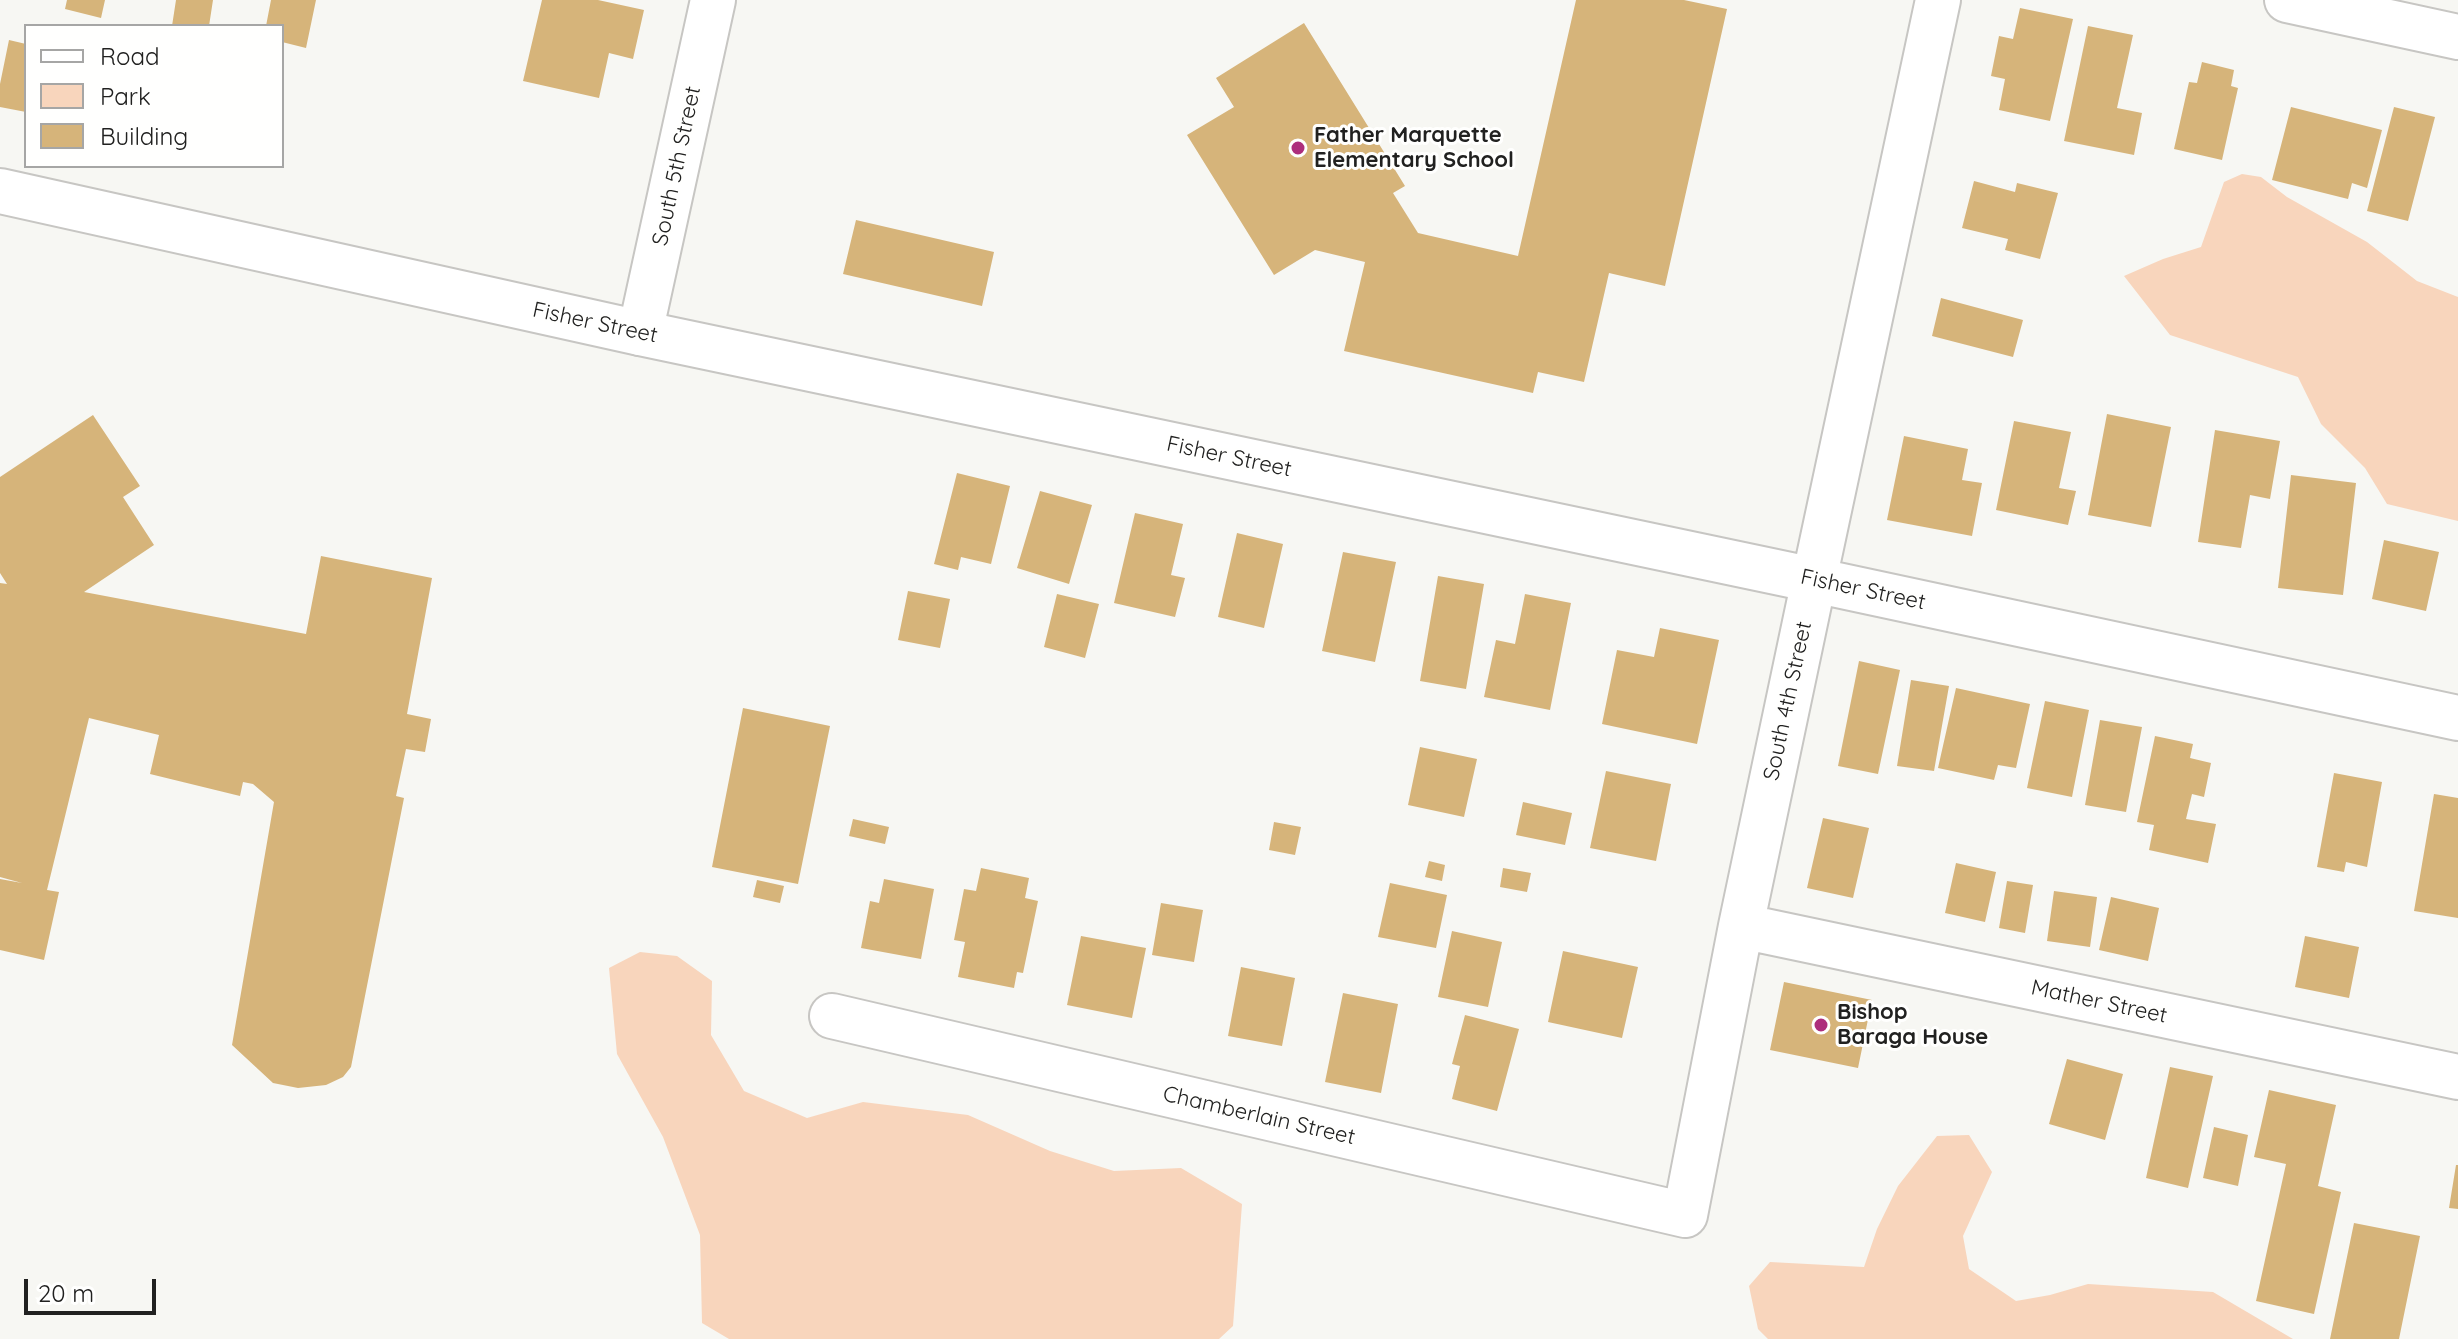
<!DOCTYPE html>
<style>
body{margin:0}
#map{position:relative;width:2458px;height:1339px;overflow:hidden;background:#f7f7f3;font-family:Quicksand,sans-serif}
canvas{display:block}
.legend{position:absolute;left:24px;top:24px;width:260px;height:144px;box-sizing:border-box;background:#fffffe;border:2px solid #a6a6a5;margin:0;padding:10px 14px;list-style:none;font-size:24px;color:#212120}
.legend li{display:flex;align-items:center;gap:16px;height:40px}
.legend b{width:40px;border:2px solid #a6a6a5}
.scale{position:absolute;left:24px;top:1279px;width:132px;height:36px;box-sizing:border-box;border:4px solid #212120;border-top:0;padding-left:10px;font-size:24px;line-height:28px;white-space:nowrap;color:#212120;-webkit-text-stroke:6px #fffffe;paint-order:stroke}
</style>
<div id="map">
<canvas width="2458" height="1339"></canvas>
<ul class="legend">
<li><b style="height:10px;background:#fff"></b>Road</li>
<li><b style="height:22px;background:#f8d5bc"></b>Park</li>
<li><b style="height:22px;background:#d6b47a"></b>Building</li>
</ul>
<div class="scale">20 m</div>
</div>
<script>
const ctx = document.querySelector('canvas').getContext('2d');
ctx.lineJoin = 'round';
function fill(path, color) {
  ctx.fillStyle = color;
  ctx.fill(path, 'evenodd');
}
function stroke(path, color, width, dash) {
  ctx.strokeStyle = color;
  ctx.lineWidth = width;
  ctx.lineCap = dash ? 'butt' : 'round';
  ctx.setLineDash(dash || []);
  ctx.stroke(path);
}
function drawText(font, color, halo, rows, align = 'center') {
  ctx.font = font + ' Quicksand,sans-serif';
  ctx.lineWidth = 6;
  ctx.setLineDash([]);
  ctx.textBaseline = 'middle';
  ctx.strokeStyle = halo;
  ctx.fillStyle = color;
  for (const [text, x, y, turn = 0] of rows) {
    ctx.save();
    ctx.translate(x, y);
    ctx.rotate((+turn || 0) * Math.PI / 180);
    ctx.textAlign = isNaN(turn) ? turn : align;
    if (halo) ctx.strokeText(text, 0, 0);
    ctx.fillText(text, 0, 0);
    ctx.restore();
  }
}
fill(new Path2D(`
 M2242 174 2261 177 2287 197 2367 242 2417 281 2458 297V521L2387 504 2365 468 2321 424 2298 377 2170 335 2124 276 2163 259 2201 247 2224 182Z
 M640 952 677 956 712 981 711 1035 744 1091 807 1118 863 1102 968 1115 1050 1151 1114 1171 1181 1168 1242 1204 1233 1326 1219 1339H729L702 1323 700 1235 663 1137 617 1054 609 968Z
 M1969 1135 1992 1172 1963 1236 1969 1269 2016 1301 2050 1295 2088 1284 2213 1292 2293 1339H1768L1758 1329 1749 1286 1770 1262 1864 1267 1877 1229 1898 1186 1937 1136Z`), '#f8d5bc');
fill(new Path2D(`
 M67 0H105L101 18 65 9Z
 M176 0H213L209 26H172Z
 M271 0H316L306 48 282 42V26H266Z
 M542 0H598L644 10 633 59 609 53 599 98 523 81Z
 M1576 0H1684L1727 9 1665 286 1609 273 1584 382 1538 372 1533 393 1344 351 1365 262 1315 250 1274 275 1187 135 1234 107 1216 78 1304 23 1405 186 1393 193 1418 233 1518 256Z
 M2020 8 2073 19 2050 121 1999 110 2005 79 1991 76 1999 36 2013 39Z
 M2088 26 2133 35 2117 108 2142 113 2134 155 2064 141Z
 M9 40 26 44V112L0 107V84Z
 M2202 62 2234 70 2231 86 2238 88 2222 160 2174 149 2189 82 2197 83Z
 M2291 107 2382 130 2367 188 2352 183 2348 199 2272 180Z
 M2394 107 2435 117 2408 221 2367 211Z
 M1974 181 2015 192 2017 183 2058 193 2040 259 2005 250 2008 239 1962 228Z
 M856 220 994 252 982 306 843 274Z
 M1941 298 2023 320 2013 357 1932 336Z
 M2107 414 2171 427 2151 527 2088 515Z
 M93 415 140 486 123 497 154 545 84 592 306 634 321 556 432 578 407 714 431 719 425 752 406 749 396 796 404 798 351 1067 343 1077 326 1085 298 1088 273 1083 232 1045 274 802 253 784 243 782 240 796 150 774 159 735 89 718 47 890 59 892 44 960 0 950V879L22 883 0 877V583L7 584 0 573V477Z
 M2014 421 2071 432 2059 488 2076 491 2068 525 1996 510Z
 M2215 430 2280 441 2270 499 2250 495 2241 548 2198 542Z
 M1904 436 1968 449 1962 480 1982 483 1972 536 1887 520Z
 M957 473 1010 486 991 564 961 557 958 570 934 564Z
 M2291 475 2356 483 2343 595 2278 588Z
 M1040 491 1092 505 1069 584 1017 568Z
 M1135 513 1183 524 1171 575 1185 578 1175 617 1114 603Z
 M1237 533 1283 544 1264 628 1218 617Z
 M2384 540 2439 552 2426 611 2372 599Z
 M1343 552 1396 562 1375 662 1322 651Z
 M1438 576 1484 584 1466 689 1420 681Z
 M908 591 950 599 940 648 898 640Z
 M1057 594 1099 604 1085 658 1044 647Z
 M1525 594 1571 603 1550 710 1484 697 1496 640 1515 644Z
 M1660 628 1719 640 1697 744 1602 724 1617 650 1654 657Z
 M1859 661 1900 670 1878 774 1838 766Z
 M1911 680 1949 686 1934 771 1897 766Z
 M1956 688 2030 704 2016 768 1998 765 1994 780 1938 768Z
 M2045 701 2089 710 2072 797 2027 788Z
 M743 708 830 726 798 884 712 867Z
 M2100 720 2142 727 2126 812 2085 805Z
 M2155 736 2193 744 2190 758 2211 763 2204 797 2192 794 2186 819 2216 824 2208 863 2149 850 2154 825 2137 822Z
 M1420 747 1477 759 1464 817 1408 805Z
 M1606 771 1671 784 1656 861 1590 848Z
 M2334 773 2382 782 2367 867 2346 862 2344 872 2317 867Z
 M2434 794 2458 798V918L2414 911Z
 M1523 802 1572 813 1565 845 1516 835Z
 M1823 818 1869 828 1853 898 1807 888Z
 M853 819 889 827 885 844 849 836Z
 M1274 822 1301 827 1295 855 1269 850Z
 M1429 861 1445 865 1442 881 1425 877Z
 M1956 863 1996 872 1985 922 1945 913Z
 M981 868 1029 878 1025 898 1038 901 1023 973 1017 972 1014 988 958 977 965 942 954 940 964 889 976 891Z
 M1503 868 1531 873 1527 892 1500 887Z
 M884 879 934 889 921 959 861 948 870 901 879 903Z
 M757 880 784 886 780 903 753 897Z
 M2007 881 2033 885 2025 933 1999 928Z
 M1390 883 1447 895 1436 948 1378 937Z
 M2054 891 2097 897 2090 947 2047 941Z
 M2111 897 2159 908 2148 961 2099 950Z
 M1161 903 1203 910 1194 962 1152 955Z
 M1452 931 1502 942 1488 1007 1438 997Z
 M1081 936 1146 948 1132 1018 1067 1005Z
 M2305 936 2359 947 2349 998 2295 987Z
 M1563 951 1638 967 1622 1038 1548 1022Z
 M1241 967 1295 978 1282 1046 1228 1036Z
 M1784 982 1872 1000 1858 1068 1770 1050Z
 M1343 993 1398 1004 1381 1093 1325 1082Z
 M1465 1015 1519 1029 1497 1111 1452 1099 1460 1066 1452 1064Z
 M2067 1059 2123 1074 2105 1140 2049 1124Z
 M2170 1067 2213 1076 2188 1188 2146 1178Z
 M2269 1090 2336 1105 2318 1186 2341 1192 2314 1314 2256 1301 2286 1164 2254 1157Z
 M2214 1127 2248 1135 2238 1186 2203 1178Z
 M2456 1165H2458V1209L2449 1208Z
 M2354 1223 2420 1236 2399 1339H2330Z`), '#d6b47a');
const street = new Path2D(`
 M2287 0 2458 37
 M640 333 713 0
 M1741 926 2458 1077
 M832 1016 1685 1215 1741 926 1814 580`);
const secondary = new Path2D(`
 M0 191 640 333 1814 580 2458 718
 M1814 580 1938 0`);
stroke(street, '#c7c6c3', 48);
stroke(secondary, '#c7c6c3', 48);
stroke(street, '#fff', 44);
stroke(secondary, '#fff', 44);
for (const [x, y, r, color] of [
 [1298,148,8,"#ad2e7c"],
 [1821,1025,8,"#ad2e7c"]
]) {
  const dot = new Path2D();
  dot.arc(x, y, r, 0, 2 * Math.PI);
  ctx.fillStyle = color;
  ctx.fill(dot);
  stroke(dot, '#fffffe', 3);
}
drawText('bold 22px', '#212120', '#fffffe', [
 ["Father Marquette",1314,135],
 ["Elementary School",1314,160],
 ["Bishop",1837,1012],
 ["Baraga House",1837,1037]
], 'left');
drawText('22px', '#212120', '#fffffe', [
 ["South 5th Street",677,166,-78],
 ["Fisher Street",595,323,12],
 ["Fisher Street",1229,457,12],
 ["Fisher Street",1863,590,12],
 ["South 4th Street",1788,701,-78],
 ["Mather Street",2099,1002,12],
 ["Chamberlain Street",1259,1116,13]
]);
</script>
